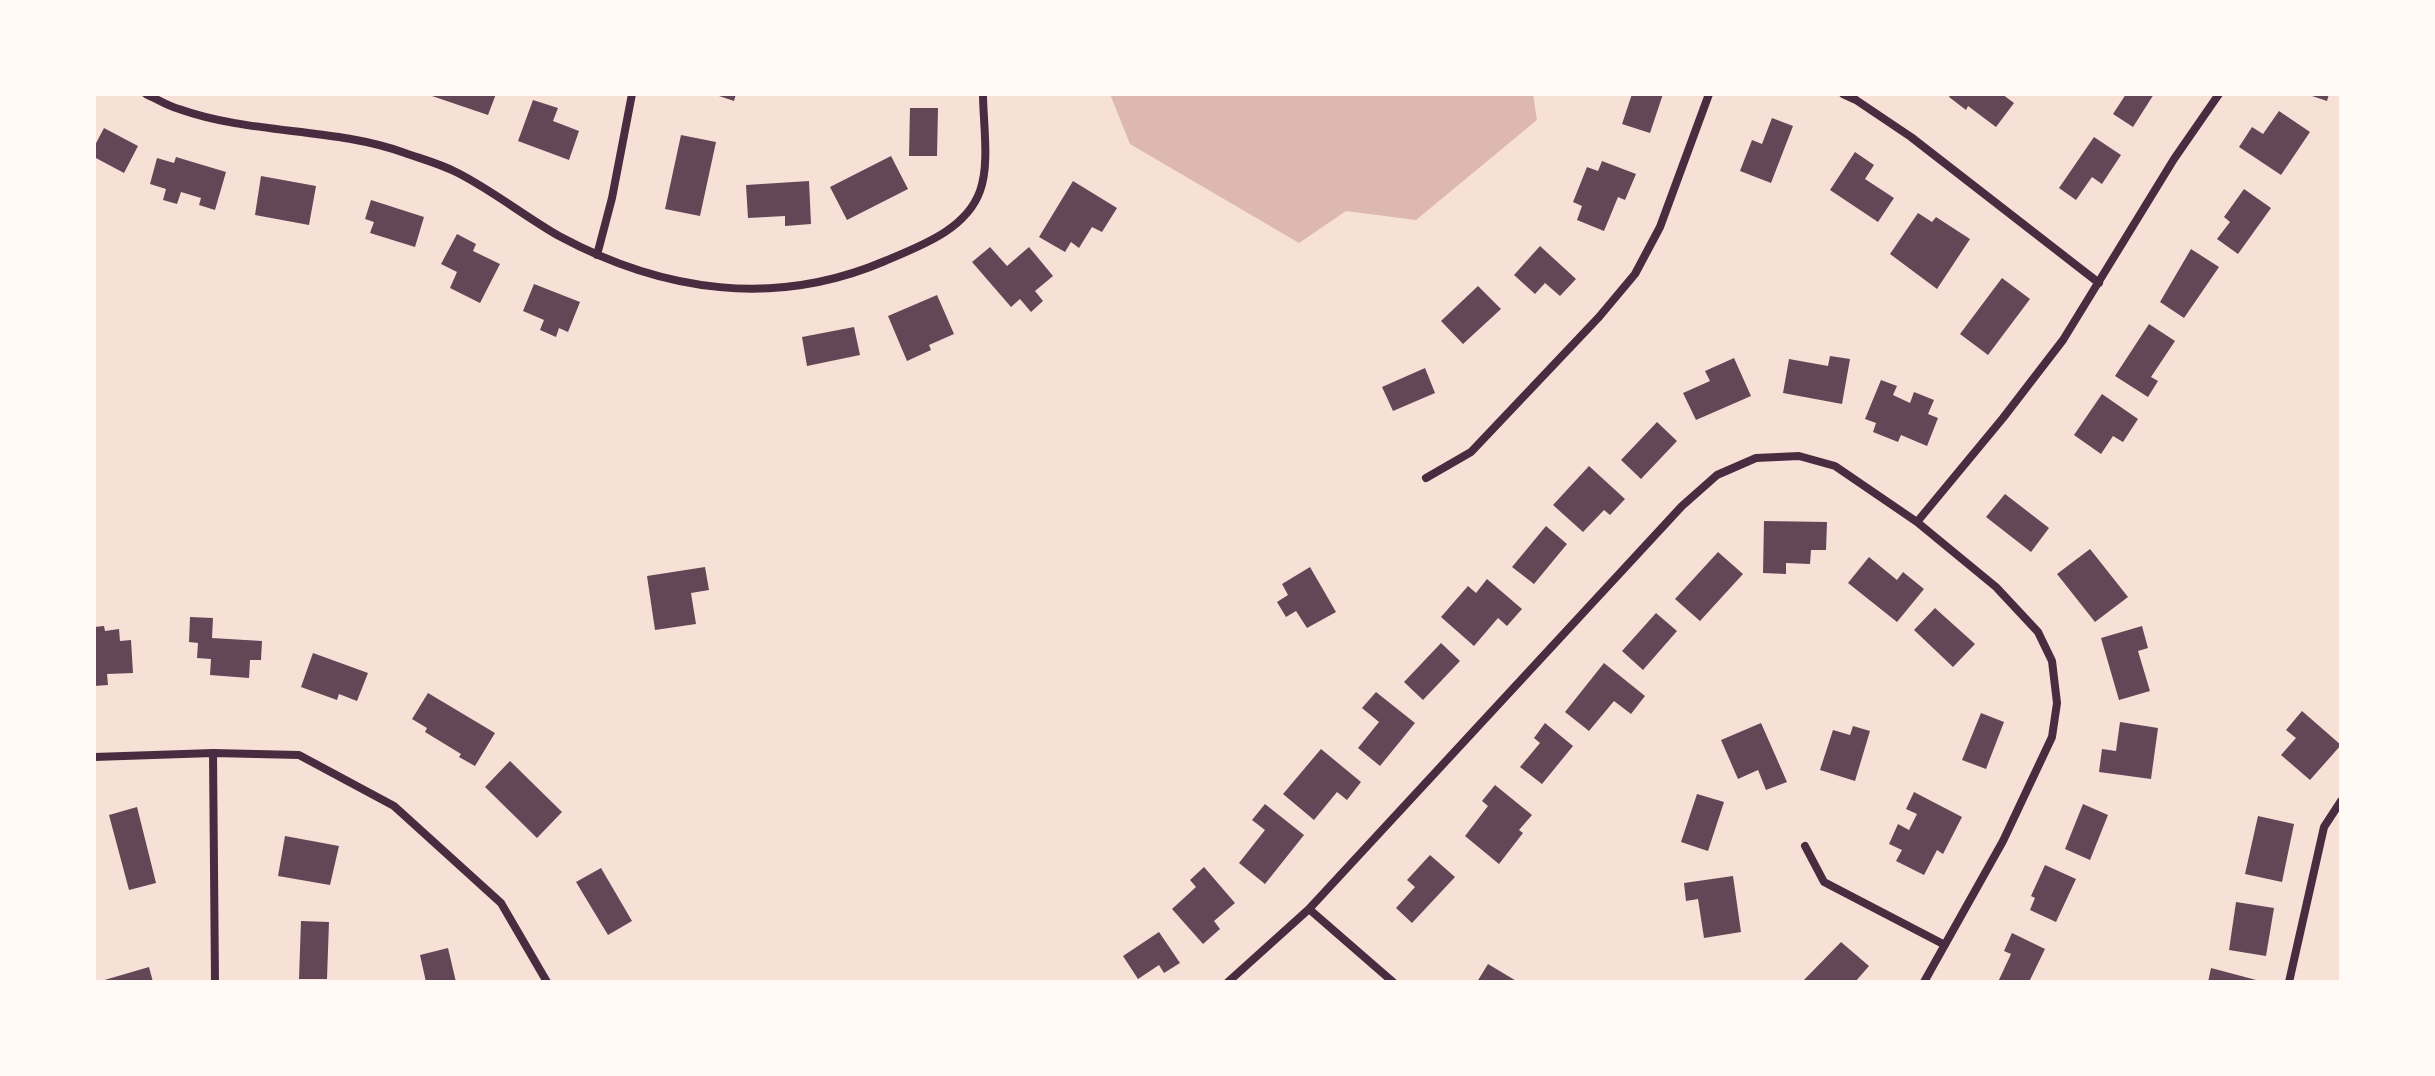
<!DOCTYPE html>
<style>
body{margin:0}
#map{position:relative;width:2435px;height:1076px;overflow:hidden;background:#f7e1d7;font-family:"Noto Sans",sans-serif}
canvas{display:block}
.frame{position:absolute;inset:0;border:96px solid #fffaf5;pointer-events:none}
</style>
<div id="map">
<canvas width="2435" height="1076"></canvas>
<div class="frame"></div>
</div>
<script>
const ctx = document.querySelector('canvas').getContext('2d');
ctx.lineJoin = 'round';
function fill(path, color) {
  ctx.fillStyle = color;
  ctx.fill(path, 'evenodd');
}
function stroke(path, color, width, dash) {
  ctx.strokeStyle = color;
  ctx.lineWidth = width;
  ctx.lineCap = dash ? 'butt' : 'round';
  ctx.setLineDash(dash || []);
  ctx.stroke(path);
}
fill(new Path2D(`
 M1110 94H1533L1537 120 1416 220 1346 211 1299 243 1130 144Z`), '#dcb8b0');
fill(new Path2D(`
 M426 94H496L488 115Z
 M713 94H736L734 101Z
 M1632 94H1663L1650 133 1622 124Z
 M1951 94H2002L2014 103 1996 127 1968 106 1966 110 1949 97Z
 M2126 94H2154L2133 127 2113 114Z
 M2306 94H2329L2327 101Z
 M533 100 558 108 553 121 579 131 569 160 518 141Z
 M910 108H938L937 156H909Z
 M2279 111 2310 132 2281 175 2239 147 2252 127 2263 134Z
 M1772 118 1793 126 1771 183 1740 171 1752 140 1762 144Z
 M104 128 138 146 124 173 94 157V147Z
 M681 135 716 142 700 216 665 209Z
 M2094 137 2121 155 2102 184 2092 177 2076 200 2059 188Z
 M1855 152 1874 165 1865 179 1894 198 1878 222 1830 190Z
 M891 156 908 189 847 220 830 187Z
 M176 157 226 172 215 210 199 205 201 198 181 192 177 204 163 200 166 189 150 184 157 158 174 163Z
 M1602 161 1636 174 1625 200 1618 197 1604 231 1577 220 1582 206 1573 202 1587 167 1598 171Z
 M261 176 316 186 309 225 255 215Z
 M809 181 811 224 785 226V216L748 218 746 185Z
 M1073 181 1117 208 1102 232 1092 227 1079 248 1071 242 1065 252 1039 237Z
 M2244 189 2271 208 2238 254 2217 239 2230 222 2224 217Z
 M371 200 424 217 415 247 370 233 374 222 365 219Z
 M1918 213 1932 222 1936 217 1970 239 1937 289 1890 254Z
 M457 234 476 244 473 251 500 264 480 303 450 288 457 272 441 264Z
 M1540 246 1576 279 1560 296 1545 283 1535 294 1514 275Z
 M990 247 1007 266 1029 247 1053 276 1035 291 1043 301 1031 312 1020 299 1011 307 972 262Z
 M2191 249 2219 267 2184 318 2160 302Z
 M2002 278 2030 299 1988 355 1960 334Z
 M534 284 580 302 568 332 559 328 556 337 540 330 544 320 523 311Z
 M1478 286 1501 309 1463 344 1441 321Z
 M937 295 954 334 929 345 931 350 907 361 888 316Z
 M2149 324 2175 341 2151 377 2158 381 2148 397 2115 376Z
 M854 327 860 355 807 366 802 337Z
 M1830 356 1850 359 1842 404 1783 393 1789 359 1828 366Z
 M1734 358 1751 396 1696 420 1683 393 1710 381 1705 371Z
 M1425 368 1435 393 1393 411 1382 387Z
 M1881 380 1897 386 1893 395 1910 403 1914 392 1934 400 1928 414 1938 418 1927 446 1901 435 1898 442 1873 432 1876 423 1865 419Z
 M2102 394 2138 419 2123 442 2113 436 2101 454 2074 435Z
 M1657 422 1677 441 1641 479 1621 460Z
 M1589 466 1625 499 1610 515 1604 510 1583 532 1553 505Z
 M2005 494 2049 528 2031 552 1986 517Z
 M1764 521 1827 522 1826 550H1811L1810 564 1786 563V574L1763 573Z
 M1546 526 1567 544 1534 584 1512 567Z
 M2090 549 2128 597 2095 622 2057 574Z
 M1718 552 1743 574 1700 621 1675 599Z
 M1869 557 1897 580 1903 572 1924 589 1897 622 1848 583Z
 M705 567 709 590 691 593 696 624 655 630 647 576Z
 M1310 567 1336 612 1307 628 1296 611 1286 617 1277 602 1288 595 1282 584Z
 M1487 579 1522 609 1507 626 1498 618 1474 646 1441 617 1468 586 1476 593Z
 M1935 608 1975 644 1953 667 1914 630Z
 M1656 613 1677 631 1643 670 1622 651Z
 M190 617 213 618 212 638 262 641 261 660H250L249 678 210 675 211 659 197 658 198 643 189 642Z
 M104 626 105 631 119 629 120 641 131 640 133 673 107 674 108 685 94 686V627Z
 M2142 626 2148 648 2138 651 2150 691 2119 700 2101 638Z
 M1441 643 1460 661 1423 700 1404 682Z
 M313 653 368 673 357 701 339 694 337 700 301 687Z
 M1604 663 1645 696 1631 714 1614 701 1589 731 1565 712Z
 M1376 692 1415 723 1380 766 1358 748 1379 722 1362 708Z
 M428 693 495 733 475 766 459 757 461 754 425 732 427 728 412 719Z
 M2302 711 2341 745 2310 780 2281 755 2296 738 2286 730Z
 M1981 713 2004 722 1986 769 1962 760Z
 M2120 722 2158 728 2151 779 2099 772 2102 749 2116 751Z
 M1545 723 1573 746 1542 784 1520 767 1540 743 1534 738Z
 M1761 723 1787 782 1766 790 1758 770 1738 779 1721 740Z
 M1853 726 1870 731 1855 781 1820 770 1833 730 1850 735Z
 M1321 749 1361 782 1347 800 1337 792 1314 820 1283 794Z
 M510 761 562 812 537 838 485 787Z
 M1495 785 1532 815 1519 830 1523 833 1499 864 1465 836 1488 806 1482 801Z
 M1914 792 1962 817 1943 854 1937 850 1924 875 1896 861 1902 850 1889 844 1898 824 1909 830 1917 814 1906 809Z
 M1697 794 1724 802 1708 851 1681 842Z
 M1265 804 1304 835 1265 884 1239 863 1265 830 1252 820Z
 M2083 804 2108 815 2090 860 2065 849Z
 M137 807 156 883 129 890 109 815Z
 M2258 816 2294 824 2282 882 2245 874Z
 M285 836 339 846 330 885 278 876Z
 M1430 855 1455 877 1412 923 1396 908 1415 887 1407 880Z
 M2045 865 2076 879 2056 922 2030 910 2035 898 2031 896Z
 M1204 867 1235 903 1214 921 1220 929 1203 944 1172 909 1196 887 1190 880Z
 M601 868 632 921 608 935 576 882Z
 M1733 876 1741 932 1704 938 1698 899 1686 901 1684 883Z
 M2236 902 2274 908 2266 956 2229 950Z
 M301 921 329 922 327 979H299Z
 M1159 932 1180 963 1164 973 1159 965 1138 979 1123 956Z
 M2012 933 2045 949 2029 982H1998L2011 954 2004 951Z
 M1841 942 1869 966 1855 982H1802Z
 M448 948 456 982H426L420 955Z
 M1488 964 1518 982H1477Z
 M149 967 153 982H101V981Z
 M2211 968 2260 981V982H2208Z`), '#644757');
stroke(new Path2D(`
 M146 94C157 99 168 106 179 109 252 135 333 127 405 153 422 159 440 164 456 172 492 190 524 216 559 236 663 292 775 308 885 261 920 246 966 230 980 191 990 164 983 122 983 94
 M1843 94 1856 100 1911 137 2099 283
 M597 255 612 198 632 94
 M1426 478 1471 452 1599 317 1635 274 1660 227 1709 94
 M1917 522 2003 418 2063 340 2174 159 2219 94
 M213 753 215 982
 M94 757 213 753 299 755 394 806 501 903 547 982
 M1805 846 1824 882 1945 945
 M1309 909 1393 982
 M1228 982 1309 909 1682 506 1717 475 1756 458 1799 456 1835 466 1917 522 1996 587 2038 632 2052 661 2057 703 2052 737 2003 841 1924 982
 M2289 982 2324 827 2341 801`), '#4a2c40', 8);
</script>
